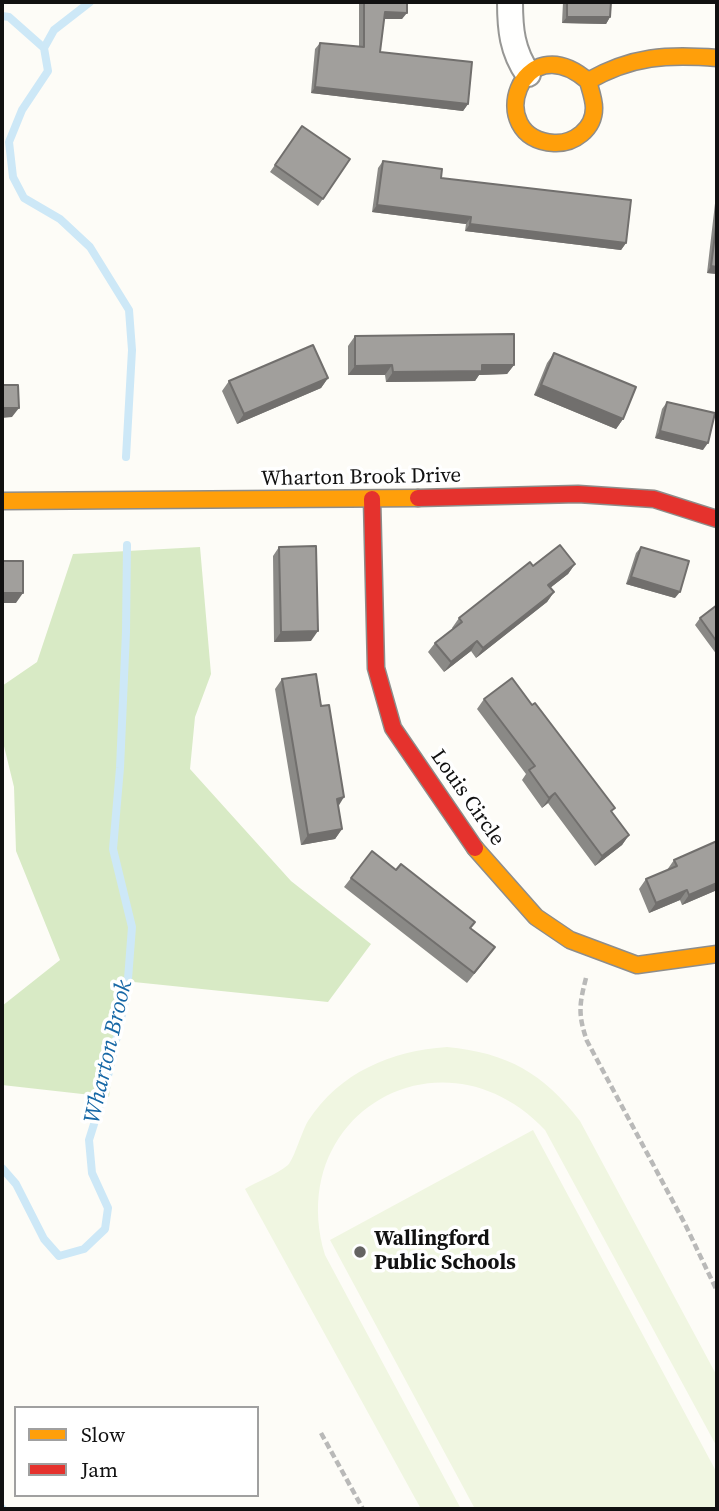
<!DOCTYPE html>
<style>
body{margin:0}
#map{position:relative;width:719px;height:1511px;overflow:hidden;background:#fdfcf7;font-family:"Source Serif 4",serif}
canvas{display:block}
.frame{position:absolute;inset:0;border:4px solid #111;pointer-events:none}
.legend{position:absolute;left:14px;top:1406px;width:245px;height:91px;box-sizing:border-box;background:#fff;border:2px solid #a0a0a0;margin:0;padding:9px 12px;list-style:none;font-size:21px;color:#111}
.legend li{display:flex;align-items:center;gap:14px;height:35px}
.legend b{width:35px;border:2px solid #a0a0a0}
</style>
<div id="map">
<canvas width="719" height="1511"></canvas>
<div class="frame"></div>
<ul class="legend">
<li><b style="height:9px;background:#ff9f0a"></b>Slow</li>
<li><b style="height:9px;background:#e5322d"></b>Jam</li>
</ul>
</div>
<script>
const ctx = document.querySelector('canvas').getContext('2d');
ctx.lineJoin = 'round';
function fill(path, color) {
  ctx.fillStyle = color;
  ctx.fill(path, 'evenodd');
}
function stroke(path, color, width, dash) {
  ctx.strokeStyle = color;
  ctx.lineWidth = width;
  ctx.lineCap = dash ? 'butt' : 'round';
  ctx.setLineDash(dash || []);
  ctx.stroke(path);
}
function drawText(font, color, halo, rows, align = 'center') {
  ctx.font = font + ' "Source Serif 4",serif';
  ctx.lineWidth = 7;
  ctx.setLineDash([]);
  ctx.textBaseline = 'middle';
  ctx.strokeStyle = halo;
  ctx.fillStyle = color;
  for (const [text, x, y, turn = 0] of rows) {
    ctx.save();
    ctx.translate(x, y);
    ctx.rotate((+turn || 0) * Math.PI / 180);
    ctx.textAlign = isNaN(turn) ? turn : align;
    if (halo) ctx.strokeText(text, 0, 0);
    ctx.fillText(text, 0, 0);
    ctx.restore();
  }
}
fill(new Path2D(`
 M200 547 211 674 195 717 190 769 291 881 371 944 328 1002 124 981 109 1097 2 1085V1006L60 960 16 851 14 787 2 738V686L37 662 73 554Z`), '#d8eac5');
fill(new Path2D(`
 M447 1047C508 1053 543 1073 580 1121L717 1376V1447L545 1130C443 1022 283 1113 325 1255L461 1509H421L245 1189C256 1182 278 1174 288 1165 294 1159 302 1131 308 1121 340 1072 391 1051 447 1047Z
 M533 1130 717 1473V1509H475L330 1240Z`), '#f0f6e1');
stroke(new Path2D(`
 M2 16 9 17 44 48 48 71 22 110 9 142 13 177 24 198 60 219 90 247 129 310 132 350 126 457
 M44 48 54 30 90 2
 M2 1168 16 1184 44 1239 59 1256 84 1249 105 1229 108 1208 92 1173 89 1140 105 1089 127 992 132 927 113 849 120 768 126 632 127 545
 M2 1508 3 1509`), '#cde8f7', 8);
const street = new Path2D(`
 M510 2C510 29 512 51 528 74`);
const slow = new Path2D(`
 M588 81C590 89 594 99 594 108 594 129 574 144 554 143 482 138 521 23 588 81 632 56 667 54 717 58
 M2 501 418 498
 M475 848 536 917 570 940 637 965 717 954`);
const jam = new Path2D(`
 M418 498 578 494 654 499 717 519
 M372 499 376 668 393 728 475 848`);
stroke(street, '#979795', 28);
stroke(slow, '#8e8d8b', 19);
stroke(jam, '#8e8d8b', 19);
stroke(new Path2D(`
 M586 978C579 1005 578 1015 587 1041L685 1224 717 1291
 M321 1433 363 1509`), '#b9b9b8', 4.5, [7, 3.5]);
stroke(street, '#fffffe', 24);
stroke(slow, '#ff9f0a', 16);
stroke(jam, '#e5322d', 16);
fill(new Path2D(`
 M359 2H407L402 19H384L380 52 468 104 463 111 311 93 315 49 320 43 359 47Z
 M563 2H611L610 17 606 24 562 23Z
 M302 126 350 159 318 206 270 172Z
 M383 161 441 178 626 243 621 250 465 231 466 224 372 212 378 168Z
 M717 186V274L707 273Z
 M355 336 514 365 507 374 479 375 475 381 386 382 385 375H348V346Z
 M554 353 623 419 616 429 534 395 547 363Z
 M328 378 321 388 237 424 222 391 229 381Z
 M667 402 703 450 655 438 662 409Z
 M279 547 311 641 274 642 273 556Z
 M641 547 675 598 626 584 636 553Z
 M575 564 568 574 550 588 554 592 547 602 476 658 471 651 444 672 428 652 435 643 453 629 452 628 459 618 533 566Z
 M717 605V655L695 625 700 618Z
 M282 679 338 806 342 829 335 839 301 845 275 689Z
 M484 699 612 813 629 835 622 845 595 866 548 803 542 808 522 780 526 774 477 709Z
 M717 841V890L682 905 680 900 649 913 639 889 646 879 667 870 674 860Z
 M396 870 470 928 488 957 467 983 344 887 351 878Z`), '#8a8986');
fill(new Path2D(`
 M385 12 407 13 402 19H380Z
 M567 17H610L606 24 562 23Z
 M315 87 468 104 463 111 311 93Z
 M377 205 471 217 466 224 372 212Z
 M470 224 626 243 621 250 465 231Z
 M711 266 717 267V274L707 273Z
 M392 365 385 375H348L355 366Z
 M482 365H514L507 374 479 375 475 381 386 382 393 372Z
 M328 378 321 388 237 424 244 414Z
 M541 385 623 419 616 429 534 395Z
 M2 408H19L12 417 2 418Z
 M660 431 708 443 703 450 655 438Z
 M575 564 568 574 541 595 548 585Z
 M631 577 680 592 675 598 626 584Z
 M554 592 547 602 476 658 483 648Z
 M2 593H23L16 603H2Z
 M318 631 311 641 274 642 281 632Z
 M477 641 471 651 444 672 451 662Z
 M555 793 548 803 542 808 549 798Z
 M344 797 338 807 337 799Z
 M342 829 335 839 301 845 308 835Z
 M629 835 622 845 595 866 602 856Z
 M717 883V890L682 905 689 895Z
 M687 890 680 900 649 913 656 903Z`), '#716f6d');
const building = new Path2D(`
 M364 2H407V13L385 12 380 52 472 62 468 104 315 87 320 43 364 47Z
 M567 2H611L610 17H567Z
 M302 126 350 159 323 199 275 165Z
 M383 161 442 169 441 178 631 200 626 243 470 224 471 217 377 205Z
 M717 219V267L711 266Z
 M514 334V365H482V371L393 372 392 365 355 366V336Z
 M313 345 328 378 244 414 229 381Z
 M554 353 636 387 623 419 541 385Z
 M2 385H18L19 408H2Z
 M667 402 715 413 708 443 660 431Z
 M560 545 575 564 548 585 554 592 483 648 477 641 451 662 435 643 462 622 459 618 530 562 533 566Z
 M316 546 318 631 281 632 279 547Z
 M641 547 689 561 680 592 631 577Z
 M2 561H23V593H2Z
 M717 605V642L700 618Z
 M316 674 321 706 329 705 344 797 337 799 342 829 308 835 282 679Z
 M512 678 532 705 535 703 615 808 611 811 629 835 602 856 555 793 549 798 529 770 535 766 484 699Z
 M717 841V883L689 895 687 890 656 903 646 879 677 866 674 860Z
 M372 851 396 870 401 864 475 922 470 928 495 947 474 973 351 878Z`);
fill(building, '#a19f9c');
stroke(building, '#716f6d', 2);
for (const [x, y, r, color] of [
 [360,1252,7,"#646362"]
]) {
  const dot = new Path2D();
  dot.arc(x, y, r, 0, 2 * Math.PI);
  ctx.fillStyle = color;
  ctx.fill(dot);
  stroke(dot, '#fff', 2.5);
}
drawText('21px', '#111', '#fff', [
 ["Wharton Brook Drive",361,478,-1],
 ["Louis Circle",467,798,55]
]);
drawText('bold 21px', '#111', '#fff', [
 ["Wallingford",374,1240],
 ["Public Schools",374,1264]
], 'left');
drawText('italic 23px', '#1768a6', '#fff', [
 ["Wharton Brook",109,1052,-77]
]);
</script>
